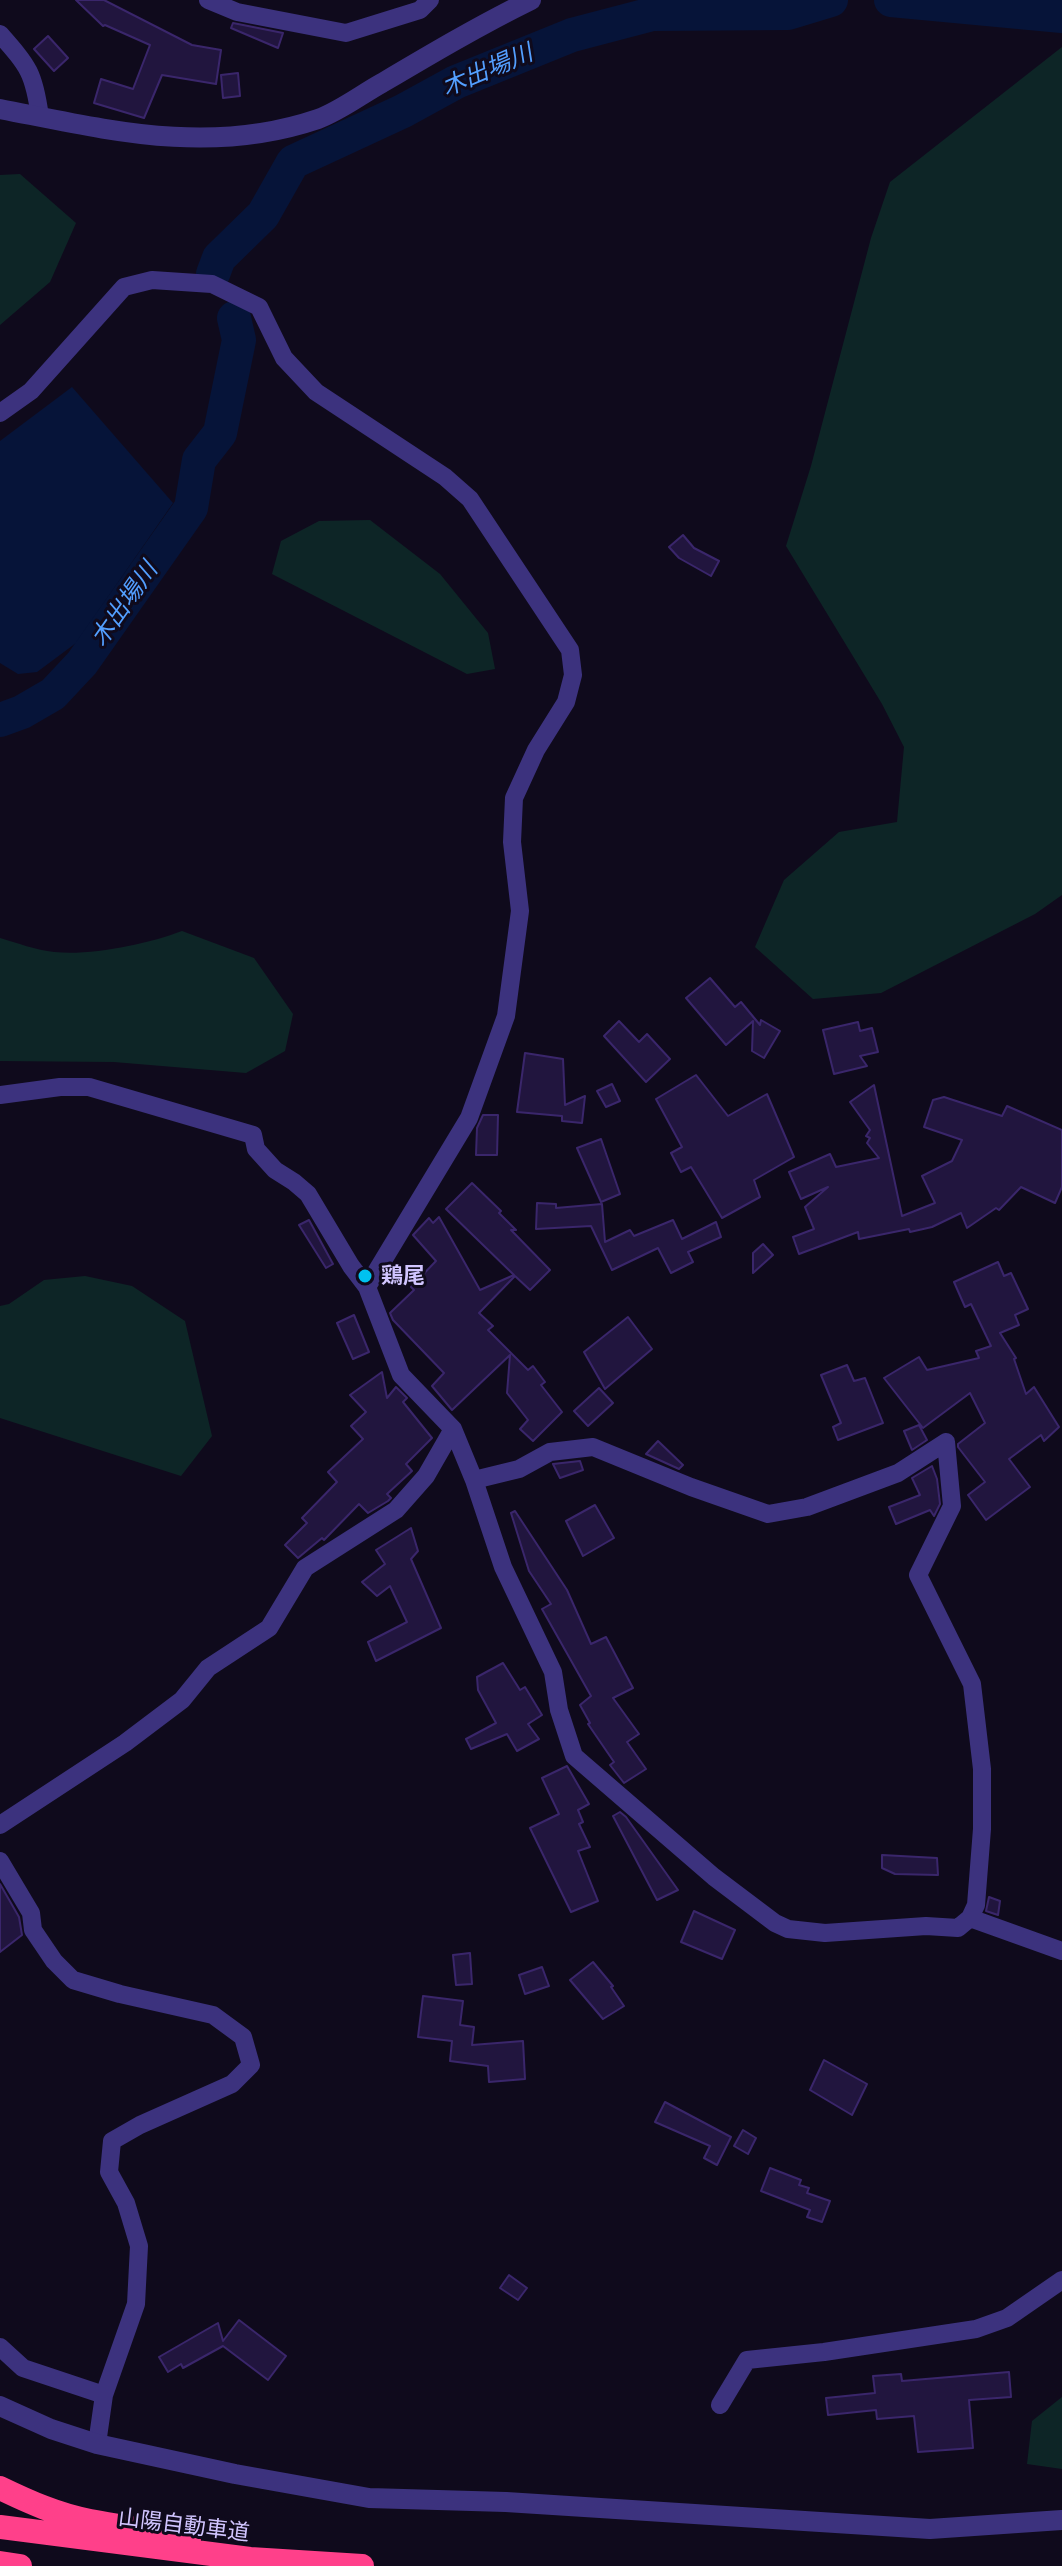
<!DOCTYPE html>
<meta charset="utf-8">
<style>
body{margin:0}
canvas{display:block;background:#0f0a1c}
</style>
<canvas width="1062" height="2566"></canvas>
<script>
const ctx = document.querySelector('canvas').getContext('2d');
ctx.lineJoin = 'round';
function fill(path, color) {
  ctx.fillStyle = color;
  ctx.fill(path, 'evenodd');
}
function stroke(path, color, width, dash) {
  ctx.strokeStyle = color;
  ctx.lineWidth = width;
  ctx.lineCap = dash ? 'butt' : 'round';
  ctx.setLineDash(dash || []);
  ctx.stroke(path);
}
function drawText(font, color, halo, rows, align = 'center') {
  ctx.font = font + ' Barlow,"Noto Sans JP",sans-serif';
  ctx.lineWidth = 6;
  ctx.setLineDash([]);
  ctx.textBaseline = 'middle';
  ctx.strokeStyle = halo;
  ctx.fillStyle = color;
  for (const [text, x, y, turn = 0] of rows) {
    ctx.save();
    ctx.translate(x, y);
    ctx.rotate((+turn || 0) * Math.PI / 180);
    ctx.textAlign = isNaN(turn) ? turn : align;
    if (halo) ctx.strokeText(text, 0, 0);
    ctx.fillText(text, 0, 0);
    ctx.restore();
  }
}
fill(new Path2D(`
 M1062 47V895L1035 914 881 993 813 999 755 947 784 880 839 832 897 822 904 747 882 704 786 546 811 466 871 238 890 182Z
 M20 174 76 223 50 282 0 325V175Z
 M370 520 440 574 488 633 495 669 467 674 272 574 281 541 319 521Z
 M182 931 254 958 293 1014 285 1051 246 1073 114 1062 0 1061V938C17 943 36 950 54 952 91 956 148 944 182 931Z
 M85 1276 132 1286 185 1321 212 1436 181 1476 0 1418V1306L9 1304 44 1280Z
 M1062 2397V2469L1027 2464 1032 2421Z`), '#0d2526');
fill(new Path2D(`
 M72 387 173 503 76 643 37 672 18 674 0 663V441Z`), '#061439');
stroke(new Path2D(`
 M891 0 1062 16
 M213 274 219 258 263 215 293 162 403 111 456 82 572 35 652 14 788 13 831 0
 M0 720 22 712 53 694 82 663 191 508 199 460 220 433 239 340 234 318`), '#061439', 34);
const building = new Path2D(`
 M76 0H104L192 45 221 50 216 84 162 75 144 118 94 103 101 79 133 89 150 45 105 25 103 26Z
 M233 23 283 33 278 48 231 28Z
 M48 36 68 58 54 71 34 49Z
 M238 73 240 96 223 98 221 75Z
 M683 535 694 548 719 561 711 576 679 558 669 547Z
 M710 978 735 1007 741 1002 760 1025 761 1020 780 1031 764 1058 752 1051 753 1021 726 1045 686 998Z
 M619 1021 639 1042 647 1034 670 1059 646 1082 604 1036Z
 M858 1022 860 1031 872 1028 878 1052 860 1056 867 1066 834 1074 823 1030Z
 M525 1053 563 1059 565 1105 585 1096 582 1123 562 1121V1116L517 1112Z
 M696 1075 728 1116 767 1094 794 1157 754 1180 760 1197 722 1218 691 1167 681 1172 671 1153 682 1147 656 1099Z
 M612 1084 620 1101 606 1107 597 1091Z
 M874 1085 902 1216 935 1203 922 1176 952 1161 962 1140 924 1127 933 1100 944 1097 1002 1116 1007 1106 1062 1130V1187L1055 1203 1021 1187 999 1210 996 1208 967 1228 961 1213 932 1227 910 1232 909 1229 859 1239 858 1232 799 1254 793 1237 814 1229 805 1207 828 1187 801 1199 789 1172 830 1154 836 1167 879 1158 867 1143 870 1138 866 1136 870 1130 850 1102Z
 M483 1115H498L497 1155H476L477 1128Z
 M601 1139 620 1194 601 1202 577 1148Z
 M472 1183 501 1211 499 1213 516 1230H511L550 1270 530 1290 515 1276 479 1313 493 1326 488 1330 528 1370 533 1366 545 1382 541 1385 562 1412 533 1441 520 1429 528 1420 507 1393 510 1355 452 1410 432 1386 444 1373 393 1320 390 1313 414 1290 411 1287 436 1261 413 1235 429 1218 433 1223 439 1217 480 1290 514 1275 446 1209Z
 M537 1203 556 1204V1208L602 1204 605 1242 630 1230 634 1236 673 1220 682 1239 716 1222 721 1237 688 1252 693 1262 671 1273 658 1248 612 1270 591 1226 536 1229Z
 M309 1220 333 1264 326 1268 299 1225Z
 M763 1244 773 1255 753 1273V1253Z
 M998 1262 1004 1276 1011 1273 1028 1309 1015 1315 1019 1325 1000 1333 1016 1358 1014 1359 1026 1394 1034 1387 1059 1427 1044 1441 1041 1435 1009 1459 1030 1487 986 1520 968 1495 985 1482 958 1447V1444L985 1423 970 1393 923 1428 884 1378 919 1357 927 1370 979 1358 976 1351 991 1346 971 1304 965 1307 954 1282Z
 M354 1315 369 1352 353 1359 337 1323Z
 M628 1317 652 1349 605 1389 584 1352Z
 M847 1365 854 1381 865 1378 883 1423 838 1440 833 1427 841 1423 821 1375Z
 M382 1372 387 1398 396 1387 407 1398 403 1402 432 1438 406 1464 412 1471 387 1494 391 1498 388 1501 368 1513 359 1504 324 1540 322 1538 298 1558 285 1545 307 1523 302 1518 337 1482 328 1472 363 1439 351 1426 366 1412 350 1395Z
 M599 1388 613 1403 588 1426 574 1411Z
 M919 1425 927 1440 912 1450 904 1431Z
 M658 1441 683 1465 679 1469 646 1454Z
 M580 1461 583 1470 560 1478 553 1464Z
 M932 1466 937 1479 940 1504 934 1516 930 1510 896 1524 889 1507 920 1495 912 1478Z
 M595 1505 614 1538 583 1556 566 1521Z
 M515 1511 567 1590 591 1644 606 1637 633 1688 613 1698 639 1734 627 1742 646 1769 624 1783 610 1765 614 1762 588 1724 590 1723 580 1705 591 1696 542 1609 551 1604 529 1571 511 1513Z
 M411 1528 418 1551 411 1559 441 1628 376 1661 368 1642 407 1622 390 1586 377 1596 362 1582 385 1564 376 1550Z
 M503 1663 520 1690 525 1687 542 1715 528 1724 539 1739 517 1751 507 1734 471 1749 466 1739 496 1723 478 1690 477 1677Z
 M567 1766 589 1804 578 1810 583 1822 579 1824 590 1847 578 1851 598 1901 571 1912 530 1828 559 1814 542 1778Z
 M620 1812 626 1817 678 1890 657 1900 613 1816Z
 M882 1855 937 1858 938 1875 895 1874 882 1868Z
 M0 1884 19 1917 22 1935 0 1952Z
 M989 1897 1000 1901 998 1915 986 1911Z
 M694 1911 735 1930 722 1959 681 1942Z
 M470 1953 472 1984 456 1985 453 1955Z
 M593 1962 613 1986 611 1987 624 2006 603 2019 570 1980Z
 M542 1967 549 1986 525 1994 519 1975Z
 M423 1996 463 2001 460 2025 474 2027 472 2045 523 2041 525 2079 489 2082 488 2066 450 2061 452 2041 418 2037Z
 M824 2060 867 2084 852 2115 810 2090Z
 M665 2102 731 2137 717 2165 704 2158 710 2146 655 2122Z
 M743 2130 756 2138 748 2154 734 2146Z
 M770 2168 801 2180 799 2185 809 2188 807 2193 830 2201 822 2222 807 2217 810 2210 761 2191Z
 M509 2275 527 2288 518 2300 500 2288Z
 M239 2320 286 2356 268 2380 223 2346 183 2368 181 2364 168 2372 159 2357 218 2323 223 2341Z
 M1009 2372 1011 2397 969 2400 973 2448 918 2452 914 2416 877 2419 876 2410 828 2415 826 2398 875 2393 873 2376 901 2374 902 2381Z`);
fill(building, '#21153e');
stroke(building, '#3a266b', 2);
stroke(new Path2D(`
 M208 0 237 12 346 33 420 10 430 0
 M0 34C29 67 34 73 40 117
 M0 413 31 391 124 287 152 280 212 284 259 307 284 358 316 392 445 477 470 499 570 650 573 675 566 702 536 750 514 798 512 842 520 911 506 1016 469 1118 367 1287
 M0 1095 60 1087H89L253 1135 256 1149 275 1170 294 1182 308 1194 351 1266 367 1287 401 1375 453 1429 474 1480 503 1567 553 1672 559 1710 574 1756 714 1877 775 1923 788 1929 825 1933 926 1926 958 1928 970 1918 976 1905 982 1829V1769L972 1684 918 1575 952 1506 946 1442 898 1473 807 1507 768 1514 691 1487 593 1447 550 1452 519 1469 474 1480
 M0 1825 125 1743 182 1700 208 1668 269 1628 305 1568 396 1510 426 1476 453 1429
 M0 1861 31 1913 33 1930 54 1961 73 1980 120 1994 213 2015 243 2037 251 2065 232 2084 140 2125 112 2141 109 2172 126 2203 139 2246 136 2304 104 2395 97 2444
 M970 1918 1062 1951
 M0 2347 23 2368 104 2395
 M720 2405 747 2360 824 2352 976 2329 1007 2318 1062 2280`), '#3c327e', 18);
stroke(new Path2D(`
 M0 109C109 130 209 156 318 119 340 111 362 94 382 83 431 54 480 25 531 0
 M0 2406 51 2429 97 2444 235 2474 369 2498 506 2502 930 2529 1062 2520`), '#3c327e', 20);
stroke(new Path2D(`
 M0 2488C29 2502 58 2515 90 2521 123 2527 156 2531 189 2541
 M0 2527 250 2559 362 2566
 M0 2563 20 2566`), '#ff408a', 24);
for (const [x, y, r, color] of [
 [365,1276,8,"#00c1f0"]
]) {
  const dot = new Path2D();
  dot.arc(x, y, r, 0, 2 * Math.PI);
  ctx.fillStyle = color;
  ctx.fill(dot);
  stroke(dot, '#0f0a1c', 3);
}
drawText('bold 22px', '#d1c5ff', '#0f0a1c', [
 ["鶏尾",381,1276]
], 'left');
drawText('22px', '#d1c5ff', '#0f0a1c', [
 ["山陽自動車道",184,2525,7]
]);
drawText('italic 24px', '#539fff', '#0f0a1c', [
 ["木出場川",487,70,-23],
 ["木出場川",124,604,-55]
]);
</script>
